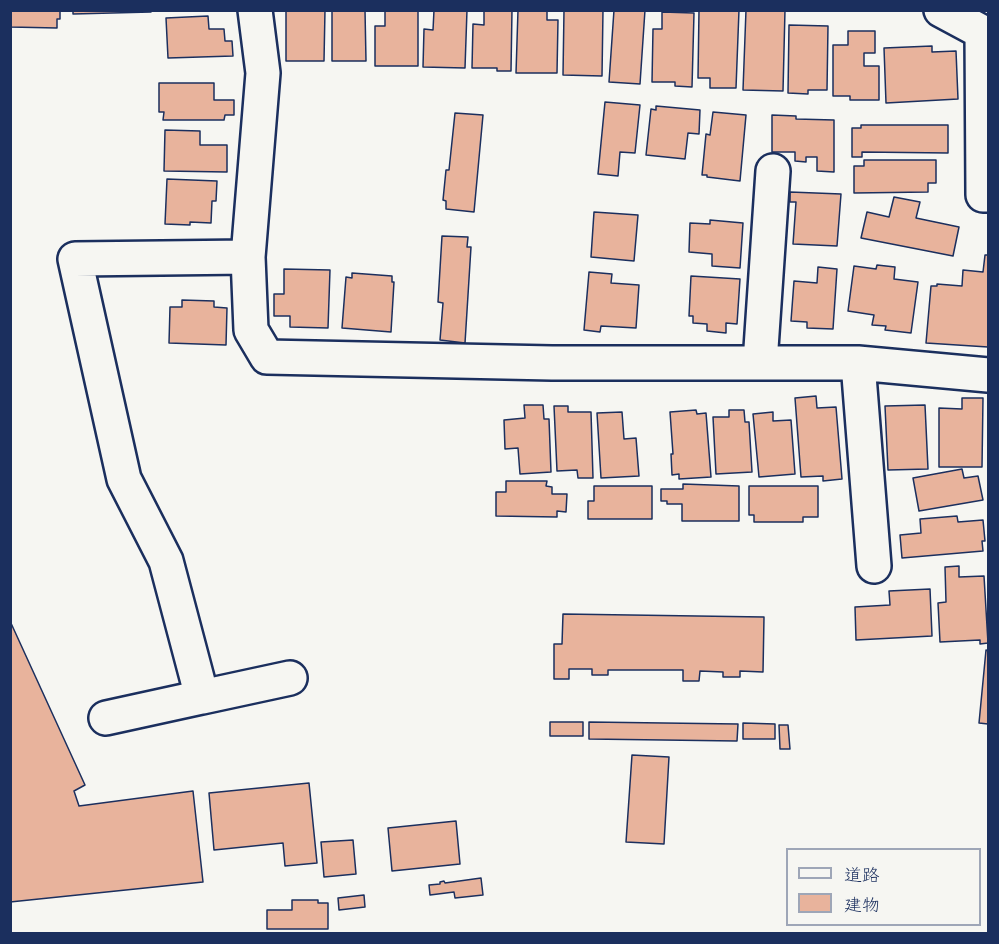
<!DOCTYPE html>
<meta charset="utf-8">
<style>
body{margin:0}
#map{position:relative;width:999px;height:944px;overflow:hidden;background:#f6f6f2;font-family:"Playpen Sans","Klee One",sans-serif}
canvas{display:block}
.frame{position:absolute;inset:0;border:12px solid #1b2f5e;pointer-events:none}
.legend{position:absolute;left:786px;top:848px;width:195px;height:78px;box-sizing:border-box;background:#f6f6f2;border:2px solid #9ea6b7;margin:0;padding:8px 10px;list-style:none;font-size:18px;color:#1b2f5e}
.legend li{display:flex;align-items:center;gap:12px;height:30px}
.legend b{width:30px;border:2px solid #9ea6b7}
</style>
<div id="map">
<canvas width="999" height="944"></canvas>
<div class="frame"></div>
<ul class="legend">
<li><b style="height:8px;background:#f6f6f2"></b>道路</li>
<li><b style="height:16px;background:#e8b39c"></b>建物</li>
</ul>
</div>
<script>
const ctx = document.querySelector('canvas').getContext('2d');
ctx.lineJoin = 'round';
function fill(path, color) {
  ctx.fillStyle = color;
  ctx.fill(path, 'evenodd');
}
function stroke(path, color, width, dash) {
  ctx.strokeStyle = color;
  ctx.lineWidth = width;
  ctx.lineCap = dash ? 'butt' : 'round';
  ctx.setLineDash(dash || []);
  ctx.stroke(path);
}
const building = new Path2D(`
 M10 10H60V19H57V28L10 27Z
 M73 10H151V12L73 14Z
 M286 10H325L324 61H286Z
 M332 10H365L366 61H332Z
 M385 10H418V66H375V26H385Z
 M434 10H467L465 68 423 67 424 29 433 30Z
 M484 10H512L511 71H497V68H472L473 24 484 25Z
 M518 10H547V20H558L557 73H516Z
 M564 10H603L602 76 563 75Z
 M614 10H645L640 84 609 82Z
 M699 10H739L736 88H710V78H698Z
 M746 10H785L783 91 743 90Z
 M662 12 694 13 692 87 675 86V82H652L653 29H662Z
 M208 16 209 29H224L225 41H232L233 56 168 58 166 18Z
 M789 25 828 26 827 90H808V94L788 93Z
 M848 31H875V53H864V66H879V100H850V96H833V45H848Z
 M932 46V52L956 51 958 99 886 103 884 48Z
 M159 83H214V100H234V115H225L224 120H163L164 112H159Z
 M605 102 640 105 635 153 620 152 618 176 598 174Z
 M656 106 700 110 699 134 688 133 685 159 646 155 651 109 656 110Z
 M713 112 746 115 740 181 707 177V175H702L706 134 710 135Z
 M455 113 483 115 474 212 446 209V201L443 200 446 170H449Z
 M772 115 796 116V119L834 120V172L817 171V157H806V162L795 161V152H772Z
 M861 125H948V153L862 152V157H852V128H861Z
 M165 130 200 131V145H227V172L164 171Z
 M864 160H936V183H928V192L854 193V166H864Z
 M167 179 217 181 216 201H212L211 223 190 222V225L165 224Z
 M790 192 841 194 837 246 793 244 796 202H790Z
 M894 197 920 202 916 218 959 227 953 256 861 238 867 212 889 217Z
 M594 212 638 215 634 261 591 257Z
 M710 220 743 223 740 268 712 266V254L689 252 690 223 710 224Z
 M442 236 468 237 467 247H471L465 343 440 340 443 303 438 302Z
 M985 255H988V347L926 343 931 286H937V284L962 286 963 270 983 272Z
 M877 265 895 267 894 279 918 282 911 333 885 330 886 326 872 325 874 315 848 311 854 266 876 269Z
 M818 267 837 269 833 329 807 328V322L791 321 794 281 817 283Z
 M284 269 330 270 328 328 290 327V316H274V294H284Z
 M589 272 612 274 611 283 639 285 636 328 601 326 600 332 584 330Z
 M352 273 392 276V282H394L391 332 342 328 346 277 352 278Z
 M691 276 740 279 737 324 726 323V333L707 331V324L693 323V316H689Z
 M182 300 214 301V307L227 308 226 345 169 343 170 307H182Z
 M816 396 817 408 836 407 842 479 823 481V476L801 477 795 398Z
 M962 398H983L982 467H939V408L962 409Z
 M524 405H543L544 419H549L551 472 520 474 518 448 505 449 504 420 525 418Z
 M925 405 928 469 888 470 885 406Z
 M554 406H568V412H591L593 478H578L577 470 557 471Z
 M696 410 697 414 706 413 711 477 679 479V474L672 475 671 454H673L670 412Z
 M729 410H744L745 422H749L752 472 716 474 713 417H729Z
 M622 412 624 439 636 438 639 476 601 478 597 413Z
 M773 412V421L791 420 795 474 759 477 753 414Z
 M962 469 964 478 978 476 983 500 919 511 913 478Z
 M506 481H547L546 486 552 487V494H567L566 512 557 511V517L496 516V492H506Z
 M683 484 739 486V521H682V504H667V501H661V489H683Z
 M594 486H652V519H588V501H594Z
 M749 486H818V517H803V522H754V515H749Z
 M957 516 958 522 983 520 985 541H982L983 551 902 558 900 535 921 533 920 519Z
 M959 566V577L984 576 988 643 980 644V640L940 642 938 603 946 602 945 567Z
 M930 589 932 636 856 640 855 607 890 605 889 591Z
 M563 614 764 617 763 672 740 671V677H723V672L700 671 699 681H683V670H608V675H592V669H569V679H554V644H562Z
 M10 621 85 785 74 791 79 806 193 791 203 882 10 902Z
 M986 650 988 651V724L979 723Z
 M550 722H583V736H550Z
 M589 722 738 724 737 741 589 739Z
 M743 723 775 724V739H743Z
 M779 725H788L790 749H780Z
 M632 755 669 757 664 844 626 842Z
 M309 783 317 863 285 866 283 843 214 850 209 793Z
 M456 821 460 864 392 871 388 828Z
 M353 840 356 874 324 877 321 842Z
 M481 878 483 895 455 898 454 892 430 895 429 885 440 884V882L444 881 445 883Z
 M364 895 365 907 339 910 338 898Z
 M292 900H318V903H328V929H267V910H292Z`);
fill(building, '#e8b39c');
stroke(building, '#1b2f5e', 1.5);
const minor = new Path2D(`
 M255 10 263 73 248 257 251 330 267 357 552 363H858L988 375
 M941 10 982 32 983 195H988
 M760 363 773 171
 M858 363 874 566
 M202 697 290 678
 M106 718 202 697 166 561 124 479 75 259 248 257`);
stroke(minor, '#1b2f5e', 38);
stroke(minor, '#f6f6f2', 33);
</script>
